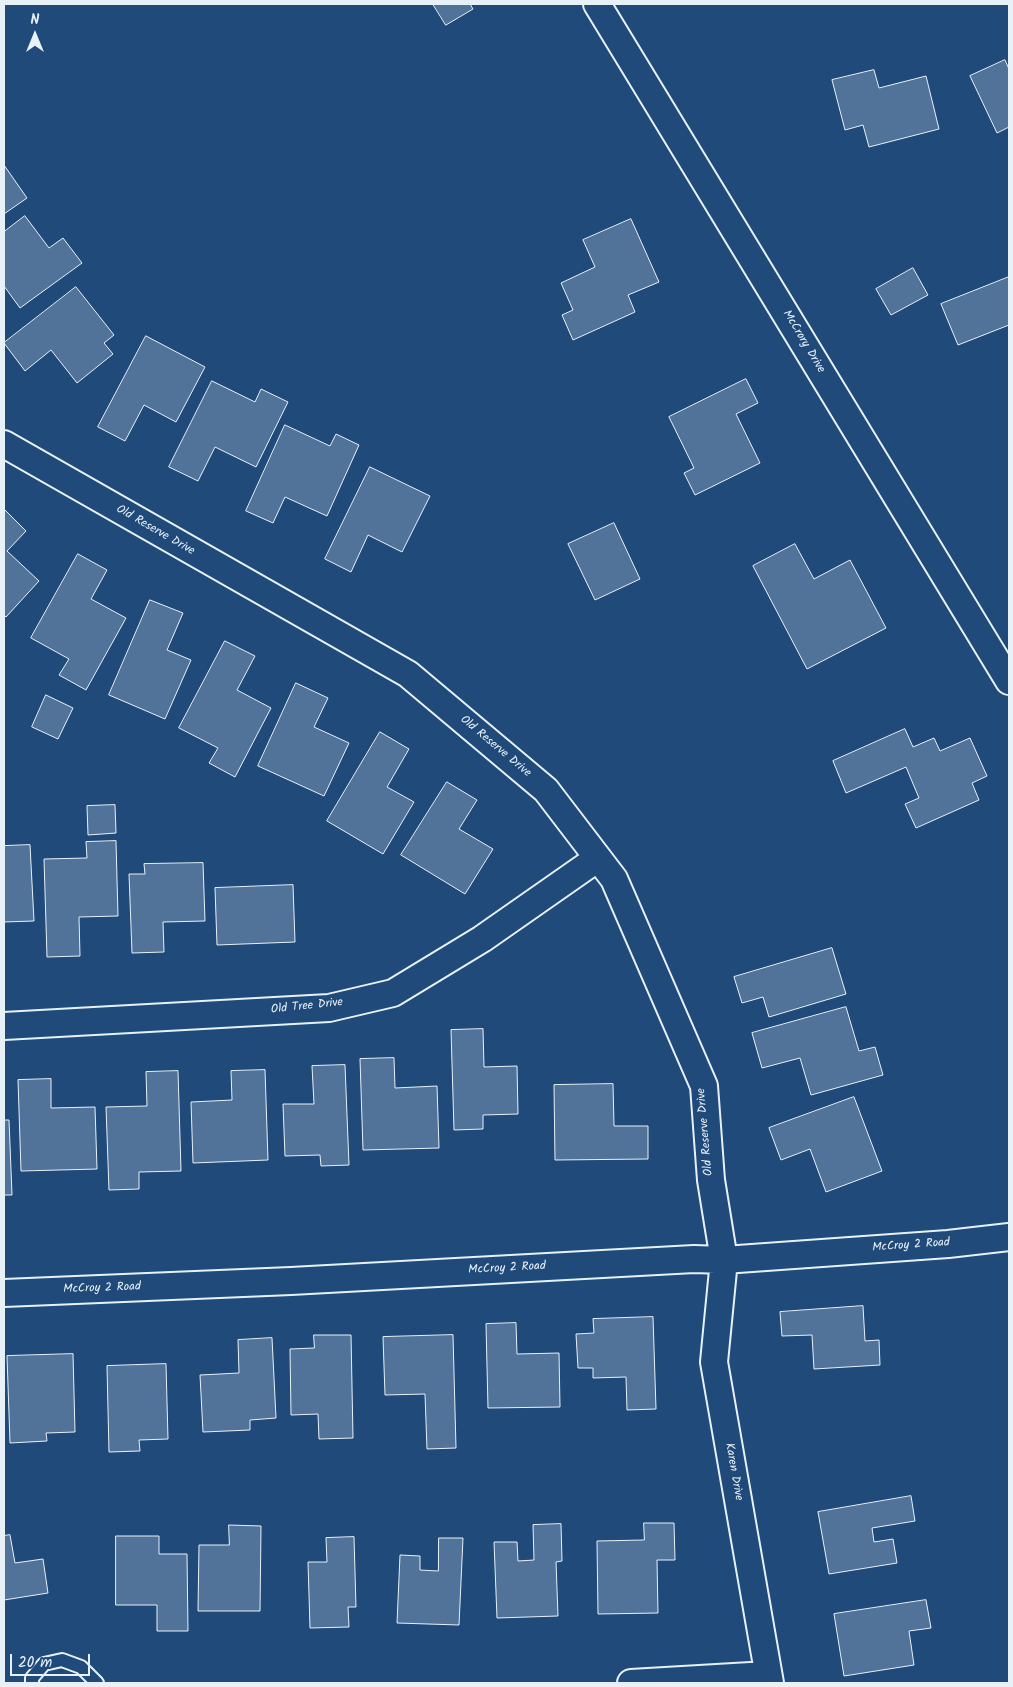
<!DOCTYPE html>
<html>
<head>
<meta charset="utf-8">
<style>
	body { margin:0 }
	#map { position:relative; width:1013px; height:1687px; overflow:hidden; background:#1f4a7a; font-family:Kalam,sans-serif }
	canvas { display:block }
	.frame { position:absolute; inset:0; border:5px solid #e8f1f8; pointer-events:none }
	.north { position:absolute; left:10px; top:10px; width:50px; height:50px; -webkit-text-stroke:4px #1f4a7a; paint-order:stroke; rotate:0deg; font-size:14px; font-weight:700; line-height:20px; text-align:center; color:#e8f1f8 }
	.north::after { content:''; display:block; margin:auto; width:18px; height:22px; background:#e8f1f8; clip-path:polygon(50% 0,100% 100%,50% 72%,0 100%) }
	.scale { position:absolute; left:10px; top:1654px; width:80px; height:22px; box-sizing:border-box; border:2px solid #e8f1f8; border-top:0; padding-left:6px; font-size:15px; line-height:18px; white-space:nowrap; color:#e8f1f8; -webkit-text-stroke:4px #1f4a7a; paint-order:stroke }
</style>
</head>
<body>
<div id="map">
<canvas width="1013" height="1687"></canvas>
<div class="frame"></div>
<div class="north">N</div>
<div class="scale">20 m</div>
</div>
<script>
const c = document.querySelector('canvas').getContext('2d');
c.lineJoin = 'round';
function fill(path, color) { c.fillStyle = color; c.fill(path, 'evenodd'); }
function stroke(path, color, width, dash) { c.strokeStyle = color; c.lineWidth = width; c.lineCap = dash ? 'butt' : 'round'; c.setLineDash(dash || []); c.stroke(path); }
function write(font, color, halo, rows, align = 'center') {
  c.font = font + ' Kalam,sans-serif'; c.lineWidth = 4; c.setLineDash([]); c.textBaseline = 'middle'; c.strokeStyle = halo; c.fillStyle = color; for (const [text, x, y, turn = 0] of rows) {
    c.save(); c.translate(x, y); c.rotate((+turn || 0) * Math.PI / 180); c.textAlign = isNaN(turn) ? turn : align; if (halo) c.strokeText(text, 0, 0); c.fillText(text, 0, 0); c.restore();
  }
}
const building = new Path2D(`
	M 433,4 L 470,4 L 473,9 L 446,25 Z
	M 1005,60 L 1009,69 L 1009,127 L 997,133 L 970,76 Z
	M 874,70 L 879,88 L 926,76 L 939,129 L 869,147 L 863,125 L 845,130 L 832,80 Z
	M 4,165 L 27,198 L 4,214 Z
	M 25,216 L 49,248 L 63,238 L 82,263 L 20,308 L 4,286 L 4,232 Z
	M 631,219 L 659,282 L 628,295 L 635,312 L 573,340 L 562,315 L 573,310 L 561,283 L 595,267 L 583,240 Z
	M 913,268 L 928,295 L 891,315 L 876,289 Z
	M 1009,277 L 1009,325 L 958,345 L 941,304 Z
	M 76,287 L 114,335 L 104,343 L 113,354 L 77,383 L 51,350 L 25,371 L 4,343 Z
	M 146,336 L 205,367 L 176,422 L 144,405 L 125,441 L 98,427 Z
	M 746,379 L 758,403 L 736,414 L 760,463 L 695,495 L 684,473 L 694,468 L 669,417 Z
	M 212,381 L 255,402 L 261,389 L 288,402 L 256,467 L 215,447 L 198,481 L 169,467 Z
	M 285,425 L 330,446 L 336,434 L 359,445 L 327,516 L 285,497 L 273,523 L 246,511 Z
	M 370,467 L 430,496 L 402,552 L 368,535 L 351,572 L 325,559 Z
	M 4,509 L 26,531 L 7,551 L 39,581 L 6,617 L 4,615 Z
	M 614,523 L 640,579 L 595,600 L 568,544 Z
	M 795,544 L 814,579 L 850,560 L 886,628 L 807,669 L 753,566 Z
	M 78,554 L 107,570 L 91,599 L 126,618 L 86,690 L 59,675 L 69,659 L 31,638 Z
	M 150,600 L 183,613 L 167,650 L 191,660 L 165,719 L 109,695 Z
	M 225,641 L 255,656 L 237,690 L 271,708 L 235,777 L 209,763 L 218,748 L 179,728 Z
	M 296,683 L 328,698 L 314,727 L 349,743 L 324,796 L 258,766 Z
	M 46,695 L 73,708 L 58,739 L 32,727 Z
	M 905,729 L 913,747 L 934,738 L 940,751 L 970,738 L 987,776 L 972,783 L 979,800 L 916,828 L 905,804 L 919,798 L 906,767 L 846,793 L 833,761 Z
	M 380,732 L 409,749 L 387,787 L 414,802 L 383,854 L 327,821 Z
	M 447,782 L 477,800 L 459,829 L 493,849 L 465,894 L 401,855 Z
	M 115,805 L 116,833 L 88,835 L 87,806 Z
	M 116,841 L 118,916 L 79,917 L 80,956 L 47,957 L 44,859 L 87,858 L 86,842 Z
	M 30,845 L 34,921 L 4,922 L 4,846 Z
	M 203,863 L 205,921 L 163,922 L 164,952 L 132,953 L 129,874 L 145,874 L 144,864 Z
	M 293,885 L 295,942 L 217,945 L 215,888 Z
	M 832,948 L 846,994 L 769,1017 L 763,997 L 742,1003 L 734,977 Z
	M 846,1007 L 859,1051 L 875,1047 L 883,1075 L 811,1095 L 800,1058 L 762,1068 L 752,1033 Z
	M 483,1029 L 484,1067 L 517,1066 L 518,1114 L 483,1115 L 483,1129 L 454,1130 L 451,1030 Z
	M 394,1058 L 395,1088 L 437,1086 L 439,1148 L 363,1150 L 360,1059 Z
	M 345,1065 L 349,1165 L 321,1166 L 320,1155 L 285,1156 L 283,1104 L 314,1104 L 312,1066 Z
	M 265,1070 L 268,1160 L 193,1163 L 191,1102 L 232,1100 L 231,1071 Z
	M 178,1071 L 181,1171 L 139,1172 L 139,1189 L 109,1190 L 106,1107 L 147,1106 L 146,1072 Z
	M 51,1079 L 51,1108 L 95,1107 L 97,1169 L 21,1171 L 18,1080 Z
	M 613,1084 L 614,1126 L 648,1126 L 648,1159 L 555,1160 L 554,1085 Z
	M 854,1097 L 882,1171 L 826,1192 L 810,1149 L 781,1160 L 769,1128 Z
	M 4,1120 L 9,1120 L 12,1195 L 4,1195 Z
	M 863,1306 L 865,1341 L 879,1340 L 880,1365 L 814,1369 L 812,1335 L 782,1336 L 780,1312 Z
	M 653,1317 L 656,1409 L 627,1410 L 626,1377 L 593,1378 L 593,1368 L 578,1368 L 576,1334 L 594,1333 L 593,1319 Z
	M 516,1323 L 517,1354 L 559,1353 L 560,1407 L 488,1408 L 486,1324 Z
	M 314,1335 L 351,1335 L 353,1438 L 319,1439 L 318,1414 L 291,1415 L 290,1349 L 314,1348 Z
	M 453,1335 L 456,1448 L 427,1449 L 425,1394 L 385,1395 L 383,1337 Z
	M 272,1338 L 276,1418 L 250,1420 L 250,1430 L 203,1432 L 200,1375 L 239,1373 L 238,1340 Z
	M 73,1354 L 75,1432 L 46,1433 L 47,1441 L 10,1443 L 7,1356 Z
	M 166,1364 L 168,1439 L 139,1440 L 140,1451 L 109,1452 L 107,1366 Z
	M 911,1496 L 915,1521 L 872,1528 L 874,1542 L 893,1539 L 897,1563 L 829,1574 L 818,1512 Z
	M 644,1523 L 674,1523 L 675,1560 L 657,1560 L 658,1613 L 598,1614 L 597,1541 L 644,1540 Z
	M 561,1524 L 562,1561 L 556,1562 L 558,1616 L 497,1618 L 494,1542 L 517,1542 L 518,1561 L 534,1560 L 533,1525 Z
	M 229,1525 L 261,1526 L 260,1611 L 198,1611 L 199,1545 L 229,1545 Z
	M 10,1535 L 15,1563 L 43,1559 L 48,1593 L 4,1600 L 4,1536 Z
	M 116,1536 L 159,1536 L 159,1554 L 187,1554 L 188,1631 L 157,1631 L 157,1605 L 116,1605 Z
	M 354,1537 L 356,1607 L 348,1607 L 349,1627 L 310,1628 L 308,1562 L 327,1562 L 326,1538 Z
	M 439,1538 L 463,1538 L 459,1625 L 397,1623 L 400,1555 L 420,1556 L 420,1570 L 438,1571 Z
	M 926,1600 L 931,1628 L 909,1631 L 914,1665 L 844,1676 L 834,1614 Z`);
const lane = new Path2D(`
	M 32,1683 L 32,1678 L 44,1664 L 62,1660 L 81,1667 L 97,1683`);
const street = new Path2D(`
	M 597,4 L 1009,681
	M 4,444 L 408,674 L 546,790 L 614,879 L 704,1086 L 711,1180 L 724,1260 L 714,1362 L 770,1683
	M 4,1026 L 329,1008 L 393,993 L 482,939 L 598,858
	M 4,1293 L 291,1281 L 694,1259 L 724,1260 L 948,1244 L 1009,1237
	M 631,1683 L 768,1675`);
const streetNames = [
	["McCrory Drive",803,342,59],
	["Old Reserve Drive",155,531,30],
	["Old Reserve Drive",495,747,40],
	["Old Tree Drive",307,1007,-6],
	["Old Reserve Drive",706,1132,-95],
	["McCroy 2 Road",911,1246,-4],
	["McCroy 2 Road",507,1269,-3],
	["McCroy 2 Road",102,1289,-2],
	["Karen Drive",733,1472,80]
];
fill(building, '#517399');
stroke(building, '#e8f1f8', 1);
stroke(lane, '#e8f1f8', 16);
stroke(street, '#e8f1f8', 30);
stroke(lane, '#1f4a7a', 12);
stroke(street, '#1f4a7a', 26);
write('12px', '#e8f1f8', '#1f4a7a', streetNames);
</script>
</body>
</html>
